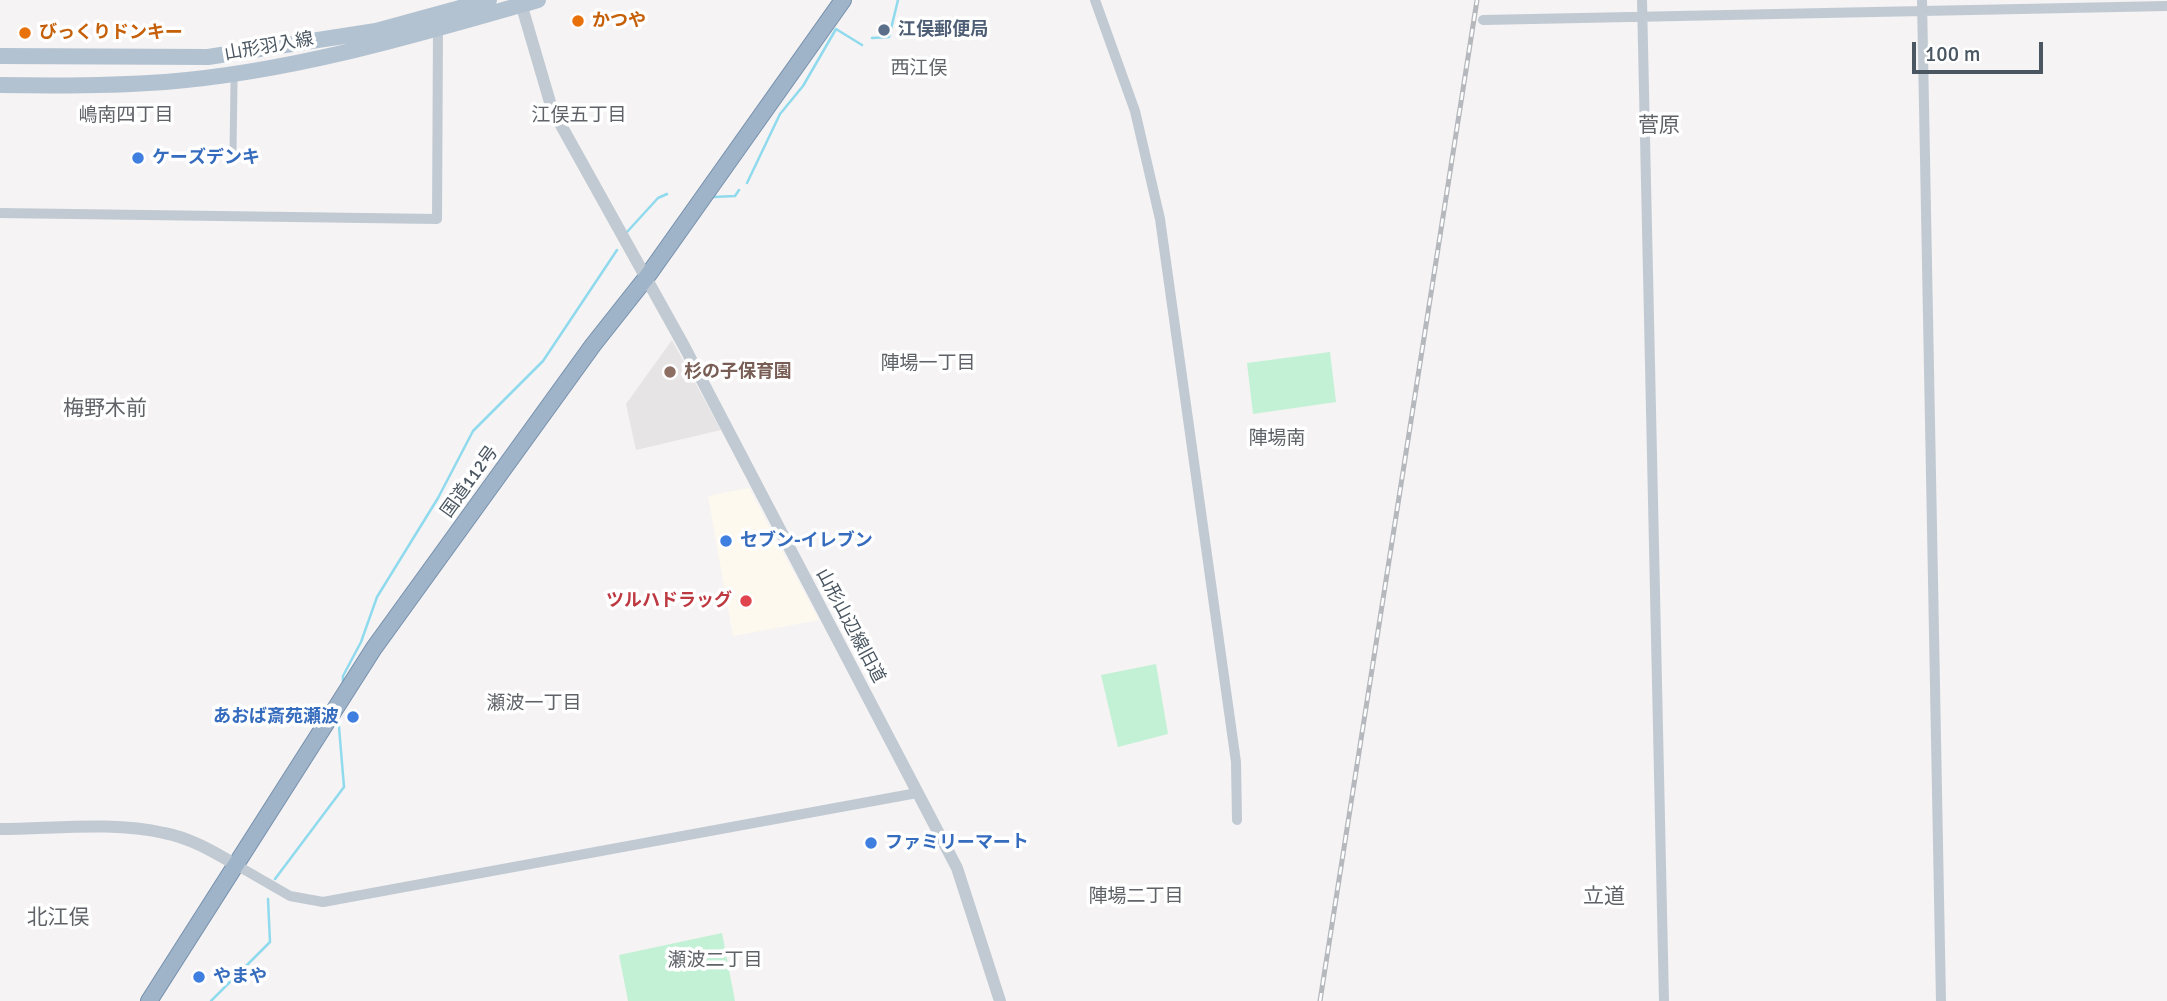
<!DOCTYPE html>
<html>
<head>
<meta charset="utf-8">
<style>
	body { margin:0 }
	#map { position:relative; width:2167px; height:1001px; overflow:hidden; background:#f5f3f3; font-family:Signika,sans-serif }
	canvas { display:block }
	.scale { position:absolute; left:1912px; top:42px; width:131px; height:32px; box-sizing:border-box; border:4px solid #4a5661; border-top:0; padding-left:9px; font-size:21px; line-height:24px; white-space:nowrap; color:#4a5661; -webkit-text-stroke:5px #fff; paint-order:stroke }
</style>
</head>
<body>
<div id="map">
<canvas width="2167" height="1001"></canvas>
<div class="scale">100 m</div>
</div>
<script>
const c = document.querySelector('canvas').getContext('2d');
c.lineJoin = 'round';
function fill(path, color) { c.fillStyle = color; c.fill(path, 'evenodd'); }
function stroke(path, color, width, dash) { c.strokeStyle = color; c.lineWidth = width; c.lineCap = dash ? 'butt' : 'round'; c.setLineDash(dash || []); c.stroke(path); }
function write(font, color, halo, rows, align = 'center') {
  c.font = font + ' Signika,"Noto Sans JP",sans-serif'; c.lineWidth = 7; c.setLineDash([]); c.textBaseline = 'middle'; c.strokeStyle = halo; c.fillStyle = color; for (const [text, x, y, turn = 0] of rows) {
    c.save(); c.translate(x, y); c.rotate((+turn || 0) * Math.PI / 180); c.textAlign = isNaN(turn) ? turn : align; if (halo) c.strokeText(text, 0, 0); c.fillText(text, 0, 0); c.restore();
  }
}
const commercial = new Path2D(`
	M 749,488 L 780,547 L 819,620 L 733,636 L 708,496 Z`);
const education = new Path2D(`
	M 672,340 L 721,430 L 636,450 L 626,404 Z`);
const green = new Path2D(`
	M 1330,352 L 1336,402 L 1253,414 L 1247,363 Z
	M 1156,664 L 1168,734 L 1118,747 L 1101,675 Z
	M 722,933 L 735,1001 L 628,1001 L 619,955 Z`);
const stream = new Path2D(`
	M 872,38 L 889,37 L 898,0
	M 747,183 L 780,114 L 803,86 L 836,29 L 862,45
	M 713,197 L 735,196 L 739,190
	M 627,232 L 658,198 L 667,194
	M 343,684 L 343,676 L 361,642 L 377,597 L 438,498 L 473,431 L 543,361 L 617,250
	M 275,879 L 344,787 L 338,715
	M 211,1001 L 270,942 L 268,899`);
const pedestrian = new Path2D(`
	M 233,153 L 234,82`);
const minor = new Path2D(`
	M 1095,0 L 1135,111 L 1160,219 L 1236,762 L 1237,820
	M 1642,0 L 1664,1001
	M 1922,0 L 1941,1001
	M 1483,20 L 2167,6
	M 0,213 L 437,219 L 438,29
	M 238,866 L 290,896 L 323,902 L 917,793`);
const tertiary = new Path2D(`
	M 520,0 L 552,109 L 684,346 L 957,868 L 1000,1001
	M 0,829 C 53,829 112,821 164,833 C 191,838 214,852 238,866`);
const primary = new Path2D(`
	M 0,56 L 208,57 L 376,31 L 489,0
	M 0,85 C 55,86 110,86 165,82 C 292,72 416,35 538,0`);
const trunk = new Path2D(`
	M 149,1001 L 374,648 L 593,345 L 646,278 L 843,0`);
const rail = new Path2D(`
	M 1320,1001 L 1477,0`);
const markers = [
	[578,21,7,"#e8710a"],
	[884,30,7,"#5c6f8a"],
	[25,33,7,"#e8710a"],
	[138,158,7,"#3f7fe0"],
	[670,372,7,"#8d6e63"],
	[726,541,7,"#3f7fe0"],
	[746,601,7,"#e0444e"],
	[353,717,7,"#3f7fe0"],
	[871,843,7,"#3f7fe0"],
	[199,977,7,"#3f7fe0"]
];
const foodNames = [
	["かつや",592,21],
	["びっくりドンキー",39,33]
];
const serviceNames = [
	["江俣郵便局",898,30]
];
const streetNames = [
	["山形羽入線",269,47,-10],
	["国道112号",470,482,-54],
	["山形山辺線旧道",850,626,62]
];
const shopNames = [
	["ケーズデンキ",152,158],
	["セブン-イレブン",740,541],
	["あおば斎苑瀬波",339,717,"right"],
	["ファミリーマート",885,843],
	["やまや",213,977]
];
const educationNames = [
	["杉の子保育園",684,372]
];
const healthNames = [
	["ツルハドラッグ",732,601]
];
const neighbourhoodNames = [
	["西江俣",919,69],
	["嶋南四丁目",126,116],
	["江俣五丁目",579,116],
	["陣場一丁目",928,364],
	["陣場南",1277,439],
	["瀬波一丁目",534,704],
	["陣場二丁目",1136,897],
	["瀬波二丁目",715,961]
];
const quarterNames = [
	["菅原",1659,126],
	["梅野木前",105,409],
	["立道",1604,897],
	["北江俣",58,918]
];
fill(commercial, '#fdf9ef');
fill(education, '#e6e4e5');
fill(green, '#c3f1d5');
stroke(stream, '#90daee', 2.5);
stroke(trunk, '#7690ad', 18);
stroke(pedestrian, '#c1cad2', 7);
stroke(minor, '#c1cad2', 10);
stroke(tertiary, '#c1cad2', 12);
stroke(primary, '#b3c2d1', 16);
stroke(trunk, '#9fb4c9', 16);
stroke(rail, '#b5b8bd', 5);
stroke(rail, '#fff', 2.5, [8]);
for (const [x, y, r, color] of markers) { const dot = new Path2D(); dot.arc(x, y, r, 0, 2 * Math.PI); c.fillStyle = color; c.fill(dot); stroke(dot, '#fff', 2.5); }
write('bold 18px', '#c56008', '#fff', foodNames, 'left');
write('bold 18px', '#4e5e75', '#fff', serviceNames, 'left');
write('18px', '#4a5661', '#fff', streetNames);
write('bold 18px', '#366cbe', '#fff', shopNames, 'left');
write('bold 18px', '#785e54', '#fff', educationNames, 'left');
write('bold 18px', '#be3a42', '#fff', healthNames, 'right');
write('19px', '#5f6368', '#fff', neighbourhoodNames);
write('21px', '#5f6368', '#fff', quarterNames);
</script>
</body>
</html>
